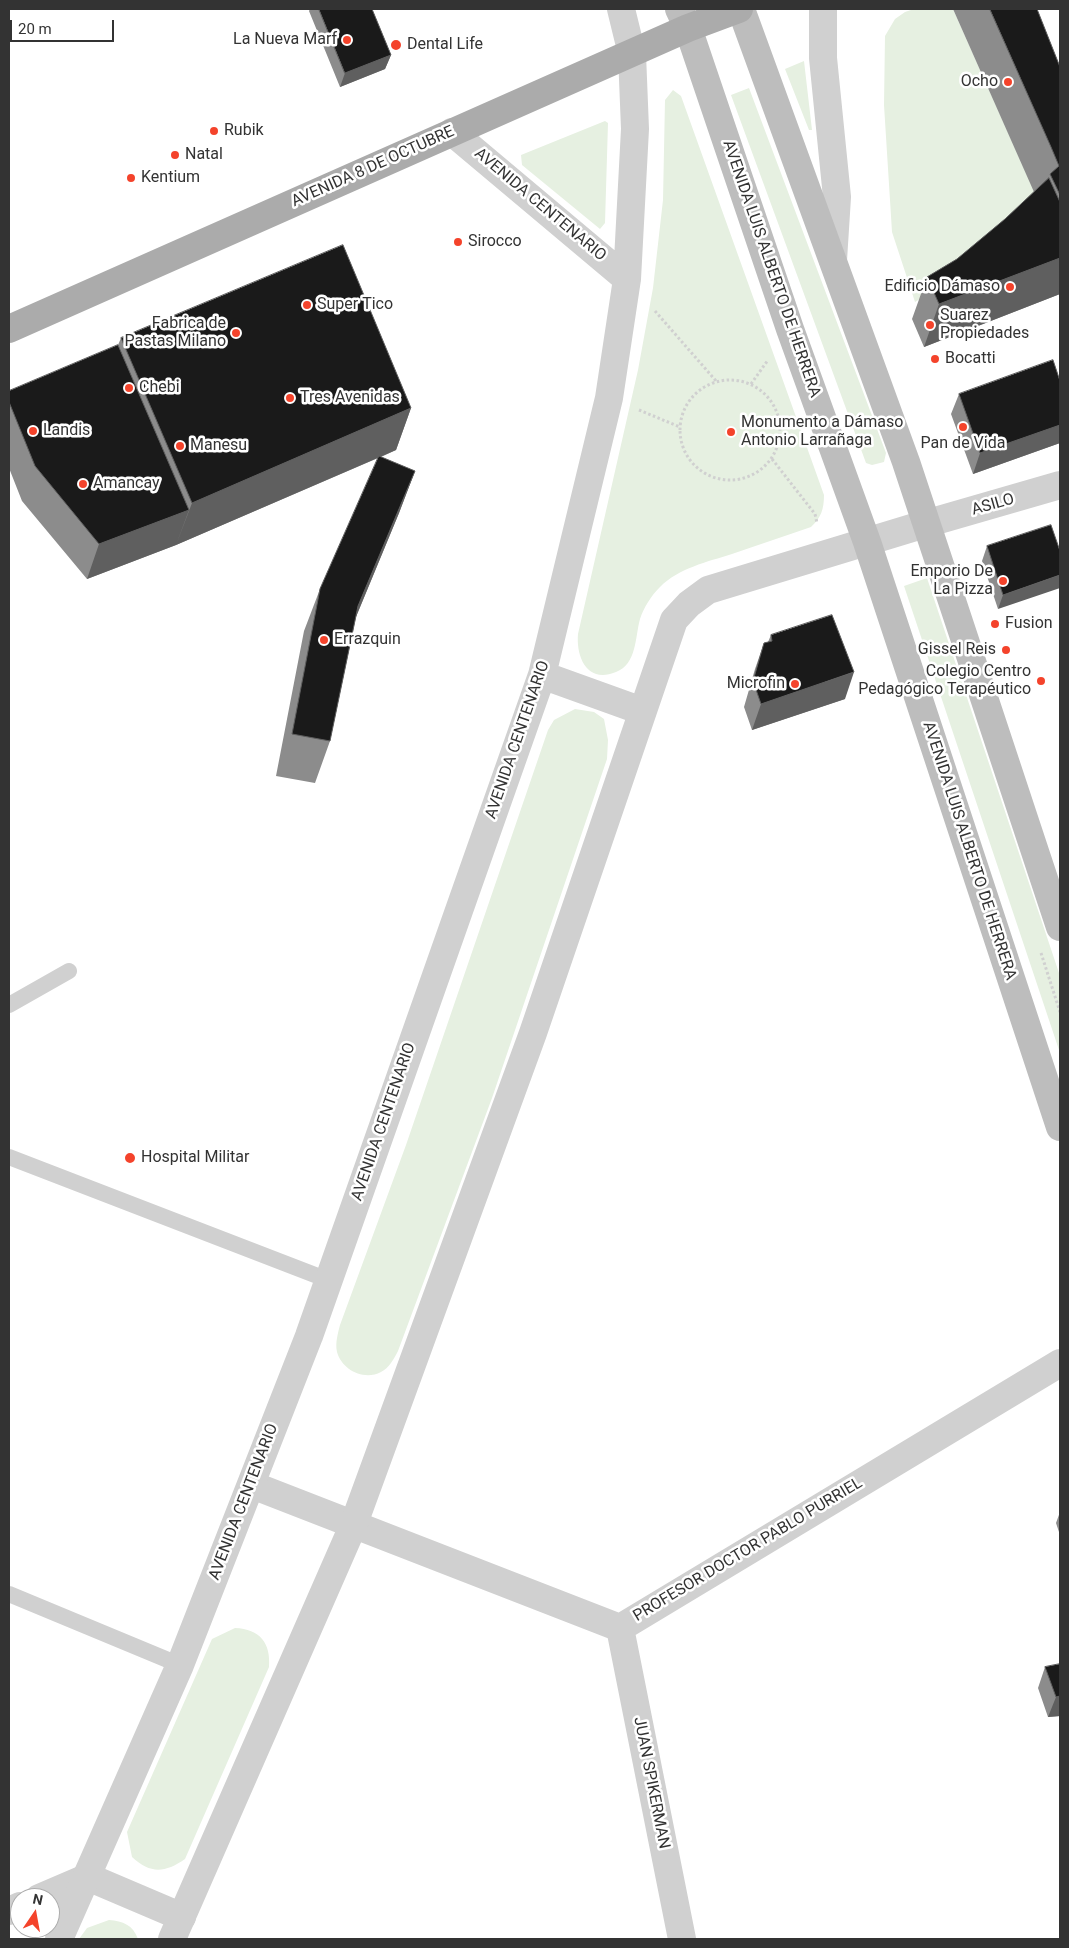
<!DOCTYPE html>
<html>
<head>
<meta charset="utf-8">
<style>
	body { margin:0 }
	#map { position:relative; width:1069px; height:1948px; overflow:hidden; background:#fff; font-family:Roboto,sans-serif }
	canvas { display:block }
	.frame { position:absolute; inset:0; border:10px solid #333; pointer-events:none }
	.north { position:absolute; left:10px; top:1888px; width:50px; height:50px; box-sizing:border-box; background:#fff; border:1px solid #adadad; border-radius:50%; rotate:12deg; font-size:14px; font-weight:700; line-height:20px; text-align:center; color:#333 }
	.north::after { content:''; display:block; margin:auto; width:18px; height:22px; background:#f4432b; clip-path:polygon(50% 0,100% 100%,50% 72%,0 100%) }
	.scale { position:absolute; left:10px; top:20px; width:104px; height:22px; box-sizing:border-box; border:2px solid #333; border-top:0; padding-left:6px; font-size:15px; line-height:18px; white-space:nowrap; color:#333; -webkit-text-stroke:4px #fff; paint-order:stroke }
</style>
</head>
<body>
<div id="map">
<canvas width="1069" height="1948"></canvas>
<div class="frame"></div>
<div class="north">N</div>
<div class="scale">20 m</div>
</div>
<script>
const c = document.querySelector('canvas').getContext('2d');
c.lineJoin = 'round';
function fill(path, color) { c.fillStyle = color; c.fill(path, 'evenodd'); }
function stroke(path, color, width, dash) { c.strokeStyle = color; c.lineWidth = width; c.lineCap = dash ? 'butt' : 'round'; c.setLineDash(dash || []); c.stroke(path); }
function write(font, color, halo, rows, align = 'center') {
  c.font = font + ' Roboto,sans-serif'; c.lineWidth = 5; c.setLineDash([]); c.textBaseline = 'middle'; c.strokeStyle = halo; c.fillStyle = color; for (const [text, x, y, turn = 0] of rows) {
    c.save(); c.translate(x, y); c.rotate((+turn || 0) * Math.PI / 180); c.textAlign = isNaN(turn) ? turn : align; if (halo) c.strokeText(text, 0, 0); c.fillText(text, 0, 0); c.restore();
  }
}
const green = new Path2D(`
	M 914,9 L 953,9 L 1035,193 L 945,284 L 915,302 L 892,232 L 884,105 L 885,36 L 895,19 L 905,12 Z
	M 804,61 L 812,130 L 809,130 L 785,69 Z
	M 749,88 L 886,453 L 884,462 L 872,465 L 866,463 L 731,95 Z
	M 673,90 L 681,96 L 824,495 C 824,509 821,518 811,527 C 785,536 758,545 732,554 C 707,562 679,568 660,587 C 651,596 644,607 640,619 C 635,637 637,664 616,672 C 587,684 576,657 578,634 L 638,370 L 653,288 L 663,200 L 665,100 Z
	M 605,121 L 608,123 L 605,223 L 600,229 L 522,165 L 521,155 Z
	M 927,578 L 1060,976 L 1060,1053 L 904,586 Z
	M 575,709 L 594,712 L 604,719 L 608,740 L 607,759 L 492,1098 L 398,1351 C 394,1359 389,1368 381,1372 C 364,1381 342,1370 337,1352 C 335,1343 338,1333 340,1325 L 406,1145 L 548,730 L 554,720 Z
	M 235,1628 C 260,1629 271,1643 269,1667 L 185,1859 C 165,1873 150,1874 132,1857 L 127,1832 L 212,1639 Z
	M 109,1920 C 123,1921 133,1925 138,1939 L 79,1939 L 87,1928 Z`);
const path = new Path2D(`
	M 655,311 L 717,382
	M680 430a50 50 0 1 1 100 0a50 50 0 1 1-100 0Z
	M 751,384 L 768,360
	M 639,410 L 680,427
	M 772,459 L 815,514 L 817,523
	M 1041,953 L 1060,1012`);
const service = new Path2D(`
	M 9,1005 L 69,971
	M 9,1157 L 328,1280
	M 9,1594 L 180,1665`);
const minor = new Path2D(`
	M 925,524 L 1060,485
	M 252,1485 L 620,1628
	M 620,1628 L 1060,1363
	M 620,1628 L 682,1939
	M 39,1898 L 88,1877 L 182,1917
	M 9,1911 L 20,1906`);
const tertiary = new Path2D(`
	M 823,9 L 823,58 L 837,197 L 833,260
	M 452,132 L 627,279
	M 542,675 L 642,711
	M 59,1939 L 180,1665 L 309,1336 L 542,675 L 609,398 L 627,279 L 635,129 L 632,54 L 621,9
	M 172,1939 L 353,1526 L 533,1033 L 674,620 L 689,604 L 708,590 L 925,524`);
const secondary = new Path2D(`
	M 679,9 L 688,28 L 790,329 L 867,542 L 1060,1127
	M 741,9 L 906,462 L 1060,927`);
const primary = new Path2D(`
	M 9,329 L 688,28 L 739,9`);
const wall = new Path2D(`
	M 310,9 L 372,9 L 391,55 L 385,69 L 340,87 L 309,11 Z
	M 953,9 L 1037,9 L 1060,67 L 1060,294 L 924,347 L 912,319 L 927,277 L 957,259 L 1005,219 L 1034,192 Z
	M 121,338 L 411,408 L 396,450 L 381,457 L 415,471 L 399,513 L 356,617 L 330,741 L 315,783 L 276,776 L 304,631 L 320,589 L 378,458 L 176,545 L 87,579 L 22,501 L 9,468 L 9,391 L 118,345 Z
	M 1060,381 L 1060,443 L 973,474 L 951,414 L 959,394 Z
	M 1051,525 L 998,609 L 982,561 L 987,546 Z
	M 771,635 L 845,699 L 752,730 L 744,707 L 755,669 L 764,643 L 768,642 Z
	M 1060,1512 L 1060,1535 L 1056,1523 Z
	M 1060,1664 L 1060,1716 L 1048,1717 L 1038,1688 L 1045,1667 Z`);
const shadedWall = new Path2D(`
	M 391,55 L 385,69 L 340,87 L 345,73 Z
	M 1060,258 L 1060,294 L 924,347 L 939,304 Z
	M 411,408 L 396,450 L 176,545 L 192,503 Z
	M 1060,425 L 1060,443 L 973,474 L 980,453 Z
	M 415,471 L 399,513 L 343,648 L 358,606 Z
	M 189,510 L 176,545 L 87,579 L 99,544 Z
	M 1060,575 L 1060,588 L 998,609 L 1003,595 Z
	M 854,672 L 845,699 L 752,730 L 761,704 Z
	M 1060,1696 L 1060,1716 L 1048,1717 L 1056,1697 Z`);
const building = new Path2D(`
	M 319,9 L 372,9 L 391,55 L 345,73 Z
	M 990,9 L 1037,9 L 1060,67 L 1060,195 L 1050,174 L 1059,166 L 1051,147 Z
	M 1049,178 L 1060,202 L 1060,258 L 939,304 L 927,277 L 957,259 L 1005,219 Z
	M 343,245 L 411,408 L 192,503 L 121,338 Z
	M 118,345 L 189,510 L 99,544 L 35,466 L 9,402 L 9,391 Z
	M 1053,360 L 1060,381 L 1060,425 L 980,453 L 959,394 Z
	M 379,456 L 415,471 L 358,606 L 330,741 L 292,734 L 320,589 Z
	M 1051,525 L 1060,551 L 1060,575 L 1003,595 L 987,546 Z
	M 832,615 L 854,672 L 761,704 L 753,681 L 764,643 L 772,641 L 771,635 Z
	M 1060,1664 L 1060,1696 L 1056,1697 L 1045,1667 Z`);
const markers = [
	[347,40,5,"#f4432b"],
	[396,45,6,"#f4432b"],
	[1008,82,5,"#f4432b"],
	[214,131,5,"#f4432b"],
	[175,155,5,"#f4432b"],
	[131,178,5,"#f4432b"],
	[458,242,5,"#f4432b"],
	[1010,287,5,"#f4432b"],
	[307,305,5,"#f4432b"],
	[930,325,5,"#f4432b"],
	[236,333,5,"#f4432b"],
	[935,359,5,"#f4432b"],
	[129,388,5,"#f4432b"],
	[290,398,5,"#f4432b"],
	[963,427,5,"#f4432b"],
	[33,431,5,"#f4432b"],
	[731,432,5,"#f4432b"],
	[180,446,5,"#f4432b"],
	[83,484,5,"#f4432b"],
	[1003,581,5,"#f4432b"],
	[995,624,5,"#f4432b"],
	[324,640,5,"#f4432b"],
	[1006,650,5,"#f4432b"],
	[1041,681,5,"#f4432b"],
	[795,684,5,"#f4432b"],
	[130,1158,6,"#f4432b"]
];
const poiNames = [
	["La Nueva Marf",337,40,"right"],
	["Dental Life",407,45],
	["Ocho",998,82,"right"],
	["Rubik",224,131],
	["Natal",185,155],
	["Kentium",141,178],
	["Sirocco",468,242],
	["Edificio Dámaso",1000,287,"right"],
	["Super Tico",317,305],
	["Suarez",940,316],
	["Propiedades",940,334],
	["Fabrica de",226,324,"right"],
	["Pastas Milano",226,342,"right"],
	["Bocatti",945,359],
	["Chebi",139,388],
	["Tres Avenidas",300,398],
	["Monumento a Dámaso",741,423],
	["Antonio Larrañaga",741,441],
	["Landis",43,431],
	["Pan de Vida",963,444,"center"],
	["Manesu",190,446],
	["Amancay",93,484],
	["Emporio De",993,572,"right"],
	["La Pizza",993,590,"right"],
	["Fusion",1005,624],
	["Errazquin",334,640],
	["Gissel Reis",996,650,"right"],
	["Colegio Centro",1031,672,"right"],
	["Pedagógico Terapéutico",1031,690,"right"],
	["Microfin",785,684,"right"],
	["Hospital Militar",141,1158]
];
const streetNames = [
	["AVENIDA 8 DE OCTUBRE",373,167,-24],
	["AVENIDA CENTENARIO",540,205,40],
	["AVENIDA LUIS ALBERTO DE HERRERA",771,269,71],
	["ASILO",993,505,-16],
	["AVENIDA CENTENARIO",518,740,-71],
	["AVENIDA LUIS ALBERTO DE HERRERA",969,851,72],
	["AVENIDA CENTENARIO",384,1122,-71],
	["AVENIDA CENTENARIO",244,1502,-69],
	["PROFESOR DOCTOR PABLO PURRIEL",748,1550,-31],
	["JUAN SPIKERMAN",651,1783,79]
];
fill(green, '#e6f0e1');
stroke(path, '#d0d0d0', 3, [2.5, 2.5]);
stroke(service, '#d0d0d0', 16);
stroke(minor, '#d0d0d0', 28);
stroke(tertiary, '#d0d0d0', 28);
stroke(secondary, '#bdbdbd', 28);
stroke(primary, '#ababab', 28);
fill(wall, '#8c8c8c');
fill(shadedWall, '#5f5f5f');
fill(building, '#1a1a1a');
stroke(building, '#5f5f5f', 1);
for (const [x, y, r, color] of markers) { const dot = new Path2D(); dot.arc(x, y, r, 0, 2 * Math.PI); c.fillStyle = color; c.fill(dot); stroke(dot, '#fff', 2); }
write('16px', '#333', '#fff', poiNames, 'left');
write('16px', '#333', '#fff', streetNames);
</script>
</body>
</html>
